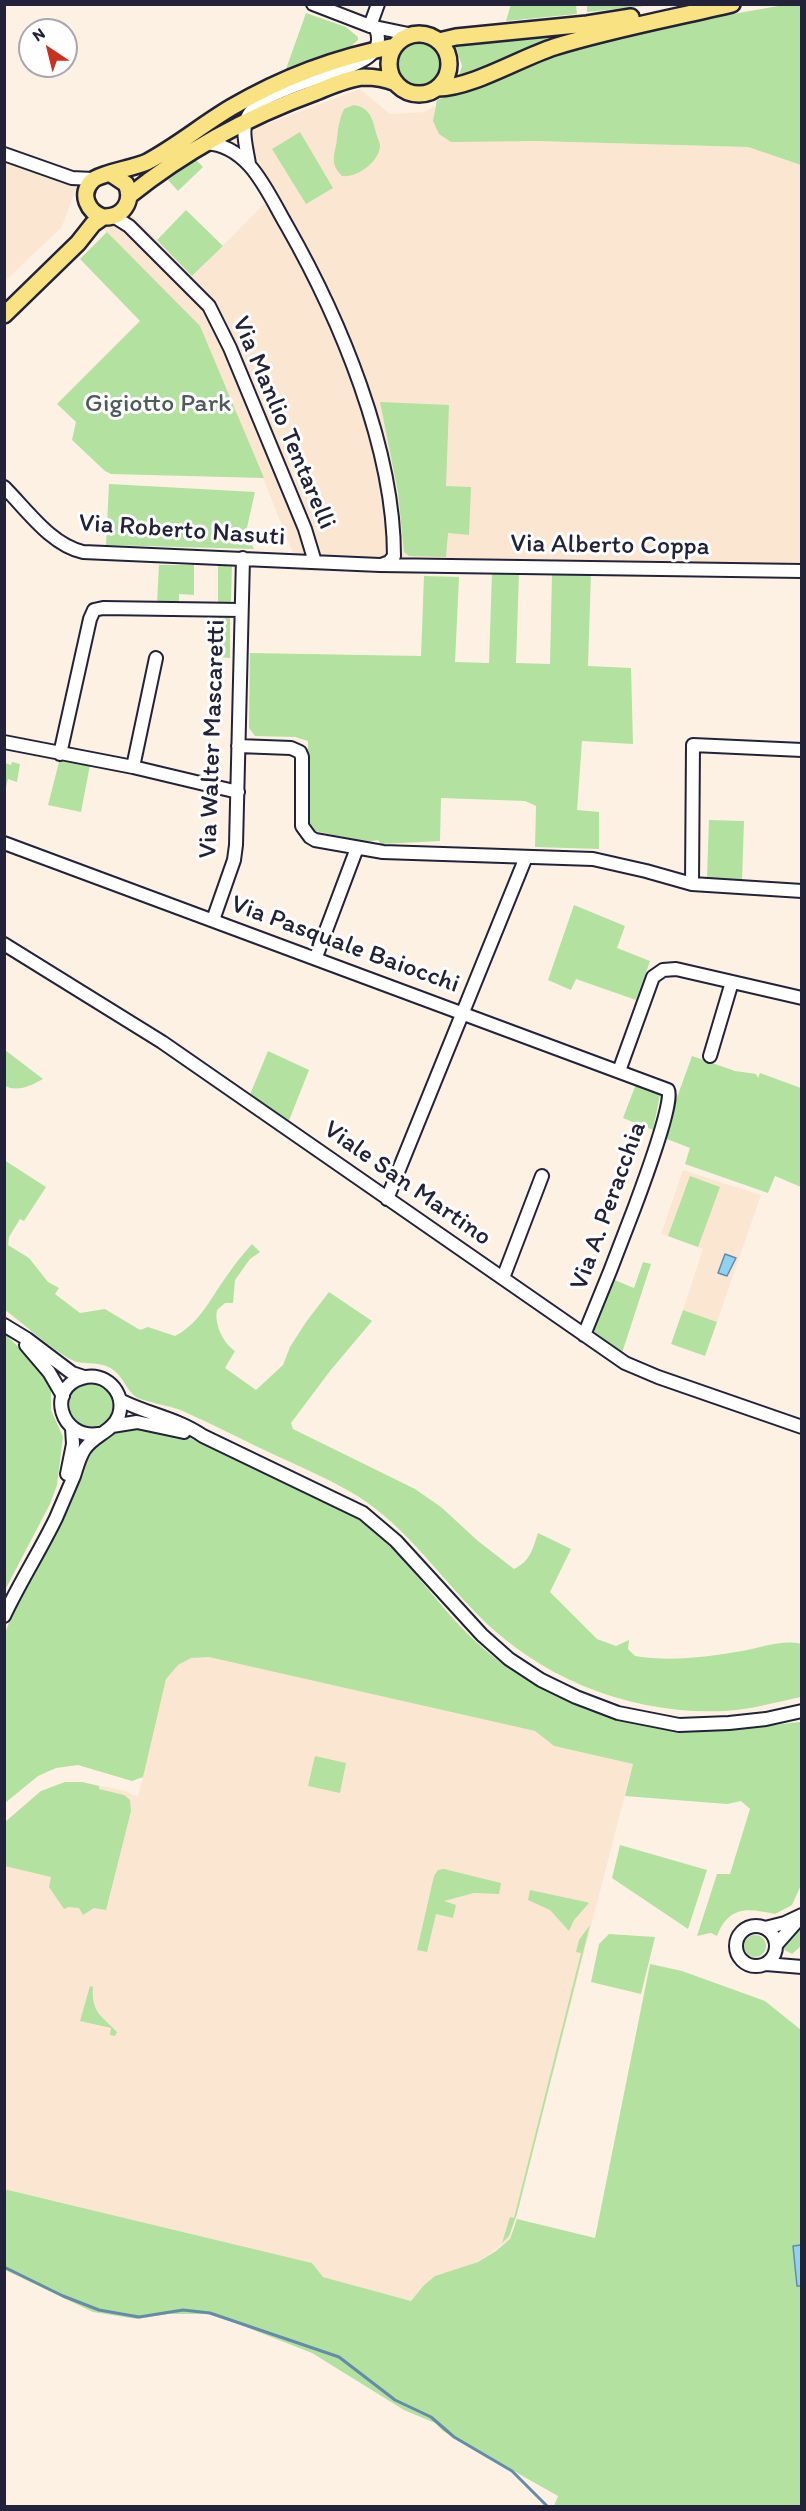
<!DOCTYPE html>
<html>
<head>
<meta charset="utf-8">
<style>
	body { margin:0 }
	#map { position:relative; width:806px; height:2511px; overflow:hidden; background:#fdf1e4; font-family:Itim,sans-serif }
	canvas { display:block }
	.frame { position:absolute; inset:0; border:6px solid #22223b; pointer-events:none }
	.north { position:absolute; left:18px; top:18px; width:60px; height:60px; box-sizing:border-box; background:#fff; border:2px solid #a7a7b1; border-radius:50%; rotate:325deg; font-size:16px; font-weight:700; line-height:24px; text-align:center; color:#22223b }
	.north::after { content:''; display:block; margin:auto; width:21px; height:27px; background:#c8321e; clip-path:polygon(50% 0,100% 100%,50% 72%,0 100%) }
</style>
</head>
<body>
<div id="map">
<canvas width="806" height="2511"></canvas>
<div class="frame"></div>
<div class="north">N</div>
</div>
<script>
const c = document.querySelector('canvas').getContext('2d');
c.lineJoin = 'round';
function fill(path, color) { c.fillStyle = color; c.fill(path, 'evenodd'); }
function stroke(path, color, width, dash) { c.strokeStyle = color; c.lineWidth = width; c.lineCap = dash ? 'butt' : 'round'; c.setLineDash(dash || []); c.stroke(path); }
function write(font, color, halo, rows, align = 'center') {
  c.font = font + ' Itim,sans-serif'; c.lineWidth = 6; c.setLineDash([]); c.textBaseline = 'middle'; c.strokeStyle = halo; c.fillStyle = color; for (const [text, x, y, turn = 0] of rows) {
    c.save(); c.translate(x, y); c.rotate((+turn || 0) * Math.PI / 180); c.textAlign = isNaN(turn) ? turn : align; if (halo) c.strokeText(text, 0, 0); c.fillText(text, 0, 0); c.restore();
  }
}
const built = new Path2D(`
	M 360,89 L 390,114 L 423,112 L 461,95 L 536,141 L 748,147 L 801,165 L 801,564 L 765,564 L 759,576 L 300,571 L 259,468 L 109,235 L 98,222 L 105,220 L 120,225 L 133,216 L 193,276 L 267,201 L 249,172 L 228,153 L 208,146 Z
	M 5,158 L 77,185 L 62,227 L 5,281 Z
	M 683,1170 L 761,1195 L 717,1322 L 683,1310 L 703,1249 L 661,1234 Z
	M 173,1648 L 535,1731 L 554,1746 L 633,1764 L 510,2239 L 478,2262 L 435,2276 L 424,2285 L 411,2301 L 323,2277 L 312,2263 L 5,2189 L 5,1822 L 41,1791 L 65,1782 L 82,1782 L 125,1791 L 138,1797 Z`);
const green = new Path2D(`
	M 511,4 L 576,5 L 577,14 L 506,21 Z
	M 587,4 L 654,4 L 654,5 L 587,12 Z
	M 784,5 L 801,5 L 801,165 L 748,147 L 535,141 L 451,142 L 439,134 L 433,121 L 437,100 L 542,56 L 642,30 Z
	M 306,13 L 346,27 L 358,37 L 358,40 L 350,47 L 286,69 Z
	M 602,29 L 457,81 L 462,66 L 456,47 Z
	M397 64a23 23 0 1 1 46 0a23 23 0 1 1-46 0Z
	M 354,105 C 372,108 373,122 377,136 C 378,140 380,142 380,146 C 379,162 357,178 342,176 C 329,163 335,155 337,139 C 338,128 339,120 344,109 Z
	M 300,132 L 333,188 L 306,204 L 272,149 Z
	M 195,159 L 203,167 L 178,191 L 168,180 Z
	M 186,210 L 223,246 L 192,276 L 157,240 Z
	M 107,232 L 200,326 L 264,478 L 111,474 L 105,471 L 72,440 L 76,422 L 57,404 L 140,321 L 80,259 Z
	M 380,402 L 449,405 L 446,486 L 471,487 L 469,535 L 448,533 L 446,557 L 409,556 L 404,552 L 398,492 Z
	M 109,484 L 255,492 L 246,532 L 254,549 L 106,545 Z
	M 218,563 L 232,564 L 231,601 L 228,604 L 218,605 Z
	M 159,565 L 194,565 L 194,595 L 179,594 L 179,602 L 157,603 Z
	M 492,572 L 519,573 L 516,663 L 550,664 L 552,573 L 591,573 L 588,666 L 631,668 L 633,744 L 582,741 L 577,810 L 599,812 L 599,849 L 535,847 L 536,806 L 525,801 L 441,798 L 440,841 L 381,844 L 378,840 L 366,842 L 315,831 L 309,822 L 308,741 L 295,737 L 255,736 L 249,728 L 250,653 L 421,656 L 424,576 L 459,577 L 455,662 L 489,663 Z
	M 218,615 L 230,615 L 230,658 L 217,657 Z
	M 60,758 L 90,765 L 81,812 L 48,805 Z
	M 12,762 L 20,764 L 17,782 L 8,779 L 5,792 L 5,763 L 11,765 Z
	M 709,820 L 744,821 L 742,880 L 707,878 Z
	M 574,905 L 625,926 L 617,948 L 650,961 L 636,1000 L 576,979 L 571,990 L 548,980 Z
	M 5,1050 L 43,1079 C 31,1086 18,1092 5,1086 Z
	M 268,1051 L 309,1070 L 288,1123 L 249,1097 Z
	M 692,1056 L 735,1071 L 756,1074 L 758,1078 L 760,1073 L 801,1088 L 801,1187 L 775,1176 L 768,1193 L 685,1164 L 690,1148 L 667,1139 L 675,1103 Z
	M 636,1084 L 660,1095 L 653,1130 L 623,1118 Z
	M 4,1160 L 46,1187 L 24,1221 L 20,1219 L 9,1237 L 8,1245 L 29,1258 L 48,1282 L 59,1288 L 55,1294 L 80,1313 L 105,1309 L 140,1330 L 148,1327 L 175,1336 C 200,1323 210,1299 226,1277 C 234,1265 243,1254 252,1244 L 260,1252 L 250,1259 L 235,1280 L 233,1303 L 225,1303 L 217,1310 C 214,1324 223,1343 235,1351 L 225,1368 L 256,1390 L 283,1365 L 290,1347 L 306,1322 L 329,1292 L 372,1321 L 330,1371 L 291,1423 L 293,1429 L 415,1489 L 441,1507 L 478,1541 L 514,1569 C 530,1562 533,1548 538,1533 L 571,1549 L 550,1592 L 597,1639 L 616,1646 L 629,1640 L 628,1649 L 635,1656 C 670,1662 706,1657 742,1651 C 760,1648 783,1639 801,1644 L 801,1697 C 776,1702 750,1710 724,1711 C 631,1715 540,1679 476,1613 C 434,1570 402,1521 349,1491 C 326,1478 301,1467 277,1456 C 247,1442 216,1426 185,1412 C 173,1406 144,1402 136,1397 C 126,1390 123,1376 112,1369 C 98,1360 84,1366 72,1360 C 52,1350 24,1324 5,1310 Z
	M 690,1176 L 720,1187 L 698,1247 L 668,1236 Z
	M 643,1262 L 651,1264 L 622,1353 L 589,1330 L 610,1278 L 634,1288 Z
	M 683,1310 L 717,1322 L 705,1356 L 671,1344 Z
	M 5,1334 L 33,1361 L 51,1387 L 51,1410 L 63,1437 L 57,1485 L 50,1504 L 5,1590 Z
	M68 1406a23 23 0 1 1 46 0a23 23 0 1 1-46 0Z
	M 129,1428 L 168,1431 L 188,1437 C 224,1453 260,1470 295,1487 C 318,1498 343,1508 363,1523 C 406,1555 435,1603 473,1639 C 537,1700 626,1731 714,1730 C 742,1730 771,1725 800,1722 L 801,1885 L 792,1905 L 775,1914 C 748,1908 729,1905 717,1936 L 711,1933 L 697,1936 L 717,1874 L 730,1874 L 750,1809 L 741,1801 L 727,1804 L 625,1796 L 633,1764 L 554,1746 L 535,1731 L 209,1657 L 191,1658 L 178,1665 L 166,1679 L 143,1777 L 132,1781 L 78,1765 L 56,1768 L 38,1776 L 5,1803 L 4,1636 L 14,1609 L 57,1529 L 87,1460 L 96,1446 L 106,1439 L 120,1429 Z
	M 315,1756 L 346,1763 L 340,1793 L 308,1786 Z
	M 65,1782 L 82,1782 L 99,1786 L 99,1789 L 124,1795 L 130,1800 L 131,1811 L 106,1910 L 94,1908 L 83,1915 L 79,1908 L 69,1907 L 64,1909 L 49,1887 L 51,1877 L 5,1866 L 5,1822 L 41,1791 Z
	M 620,1845 L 707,1870 L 688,1929 L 612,1878 Z
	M 444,1869 L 501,1883 L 499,1894 L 474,1893 L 444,1901 L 456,1905 L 453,1918 L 436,1914 L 427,1952 L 417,1950 L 434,1876 L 438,1870 Z
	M 530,1890 L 586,1902 L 589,1903 L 574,1920 L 569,1931 L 550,1910 L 528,1900 Z
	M 590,1925 L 517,2214 L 509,2236 L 502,2243 L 510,2217 L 514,2218 L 581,1953 L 576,1952 L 579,1940 Z
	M 801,1925 L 801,1946 L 792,1954 L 783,1949 L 783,1945 Z
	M 609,1934 L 655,1937 L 641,1994 L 591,1982 L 599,1944 Z
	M744 1946a11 11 0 1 1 22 0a11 11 0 1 1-22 0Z
	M 650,1964 L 682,1971 L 765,2001 L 801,2030 L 801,2506 L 554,2506 L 558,2496 L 443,2431 L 435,2423 L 404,2410 L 312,2353 L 233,2322 L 208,2314 L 168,2314 L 137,2319 L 93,2312 L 5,2270 L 4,2189 L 312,2263 L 323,2277 L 411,2301 L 424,2285 L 435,2276 L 478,2262 L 496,2251 L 510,2239 L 517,2219 L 595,2238 Z
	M 90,1986 L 93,1987 C 91,2013 102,2016 117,2032 L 115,2036 L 110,2035 L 111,2028 L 80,2021 Z`);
const water = new Path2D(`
	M 725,1254 L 736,1258 L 727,1276 L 718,1273 Z
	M 801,2245 L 801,2286 L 797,2286 L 793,2246 Z`);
const stream = new Path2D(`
	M 4,2267 L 63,2296 L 99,2310 L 139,2317 L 183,2310 L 210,2313 L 339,2357 L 395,2400 L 431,2417 L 454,2437 L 512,2471 L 547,2506`);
const minor = new Path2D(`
	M 313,4 L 370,26 L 413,35
	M 370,26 L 378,4
	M 206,143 C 250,146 267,192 287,226 C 340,319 394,448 394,556 L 389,562 L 381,565
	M 4,154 L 72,178 L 93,179
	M 249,164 C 247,150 241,131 247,118 C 261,86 342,76 368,57 C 378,50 380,39 376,29
	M 113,216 L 129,226 L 209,306 L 230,348 L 305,529 L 315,562
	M 4,487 C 27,510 51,545 83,552 L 380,565 L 802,571
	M 4,742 L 133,767 L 238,792
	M 238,746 L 291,748 L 300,752 L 302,757 L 302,826 L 310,837 L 315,840 L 383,852 L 593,859 L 646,871 L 692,884
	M 802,750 L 693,745 L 692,884 L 802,891
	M 60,754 L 90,619 L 94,610 L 103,608 L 241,610
	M 133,767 L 156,658
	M 4,843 L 668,1090 C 678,1107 597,1304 584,1335
	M 213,920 L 234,860 L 236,845 L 243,558
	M 4,944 L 162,1042 L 625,1363 L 658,1377 L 802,1427
	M 316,957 L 357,848
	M 710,1056 L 732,982
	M 619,1071 L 653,977 L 663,970 L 676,969 L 802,998
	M 387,1199 L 526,857
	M 503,1278 L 542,1176
	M 4,1325 L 27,1339 L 72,1373 L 84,1377
	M 26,1345 L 49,1372 L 63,1396
	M 120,1400 C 147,1414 177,1418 203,1436 L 363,1513 L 396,1541 L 482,1635 L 509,1659 L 541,1680 L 576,1697 L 618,1713 L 679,1725 L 729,1723 L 766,1719 L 802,1711
	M 112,1426 L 137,1422 L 184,1432
	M 67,1474 L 73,1444 L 72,1428
	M 4,1616 C 20,1582 40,1551 56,1518 C 62,1504 68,1490 74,1476 C 77,1467 79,1458 84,1450 C 93,1435 113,1432 119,1415 C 126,1392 105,1371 82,1378 C 46,1388 60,1440 99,1434
	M736 1946a20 20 0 1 1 40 0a20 20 0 1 1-40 0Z
	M 765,1928 L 785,1923 L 802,1915
	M 776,1945 L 799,1919
	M 766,1964 L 802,1967`);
const major = new Path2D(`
	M389 64a30 30 0 1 1 60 0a30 30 0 1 1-60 0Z
	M 439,41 L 456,37 L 587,24 L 631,17
	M 438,88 C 471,88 520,58 554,47 C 612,29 673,18 732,4
	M 111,174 L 126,184 C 134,201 123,218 103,217 C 88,212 79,194 92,181 C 98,174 134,168 147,162 C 177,146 203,124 232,107 C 283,77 337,57 395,46
	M 129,196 C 186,150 247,117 316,92 C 331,86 348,78 364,77 C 376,77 386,79 396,83
	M 4,315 L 78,243 L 93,224 L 103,217`);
const parkNames = [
	["Gigiotto Park",158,404]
];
const streetNames = [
	["Via Manlio Tentarelli",283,423,67],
	["Via Roberto Nasuti",182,531,4],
	["Via Alberto Coppa",610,546,1],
	["Via Walter Mascaretti",213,739,-88],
	["Via Pasquale Baiocchi",345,945,20],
	["Viale San Martino",407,1184,35],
	["Via A. Peracchia",609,1206,-70]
];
fill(built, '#fbe7d1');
fill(green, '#b3e1a0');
fill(water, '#90d2f1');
stroke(water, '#648ca8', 1.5);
stroke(stream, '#648ca8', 3);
stroke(minor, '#22223b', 16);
stroke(major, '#22223b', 20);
stroke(minor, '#fff', 12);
stroke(major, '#f8e281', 15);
write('26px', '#4e5b59', '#fff', parkNames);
write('26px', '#22223b', '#fff', streetNames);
</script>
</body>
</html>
